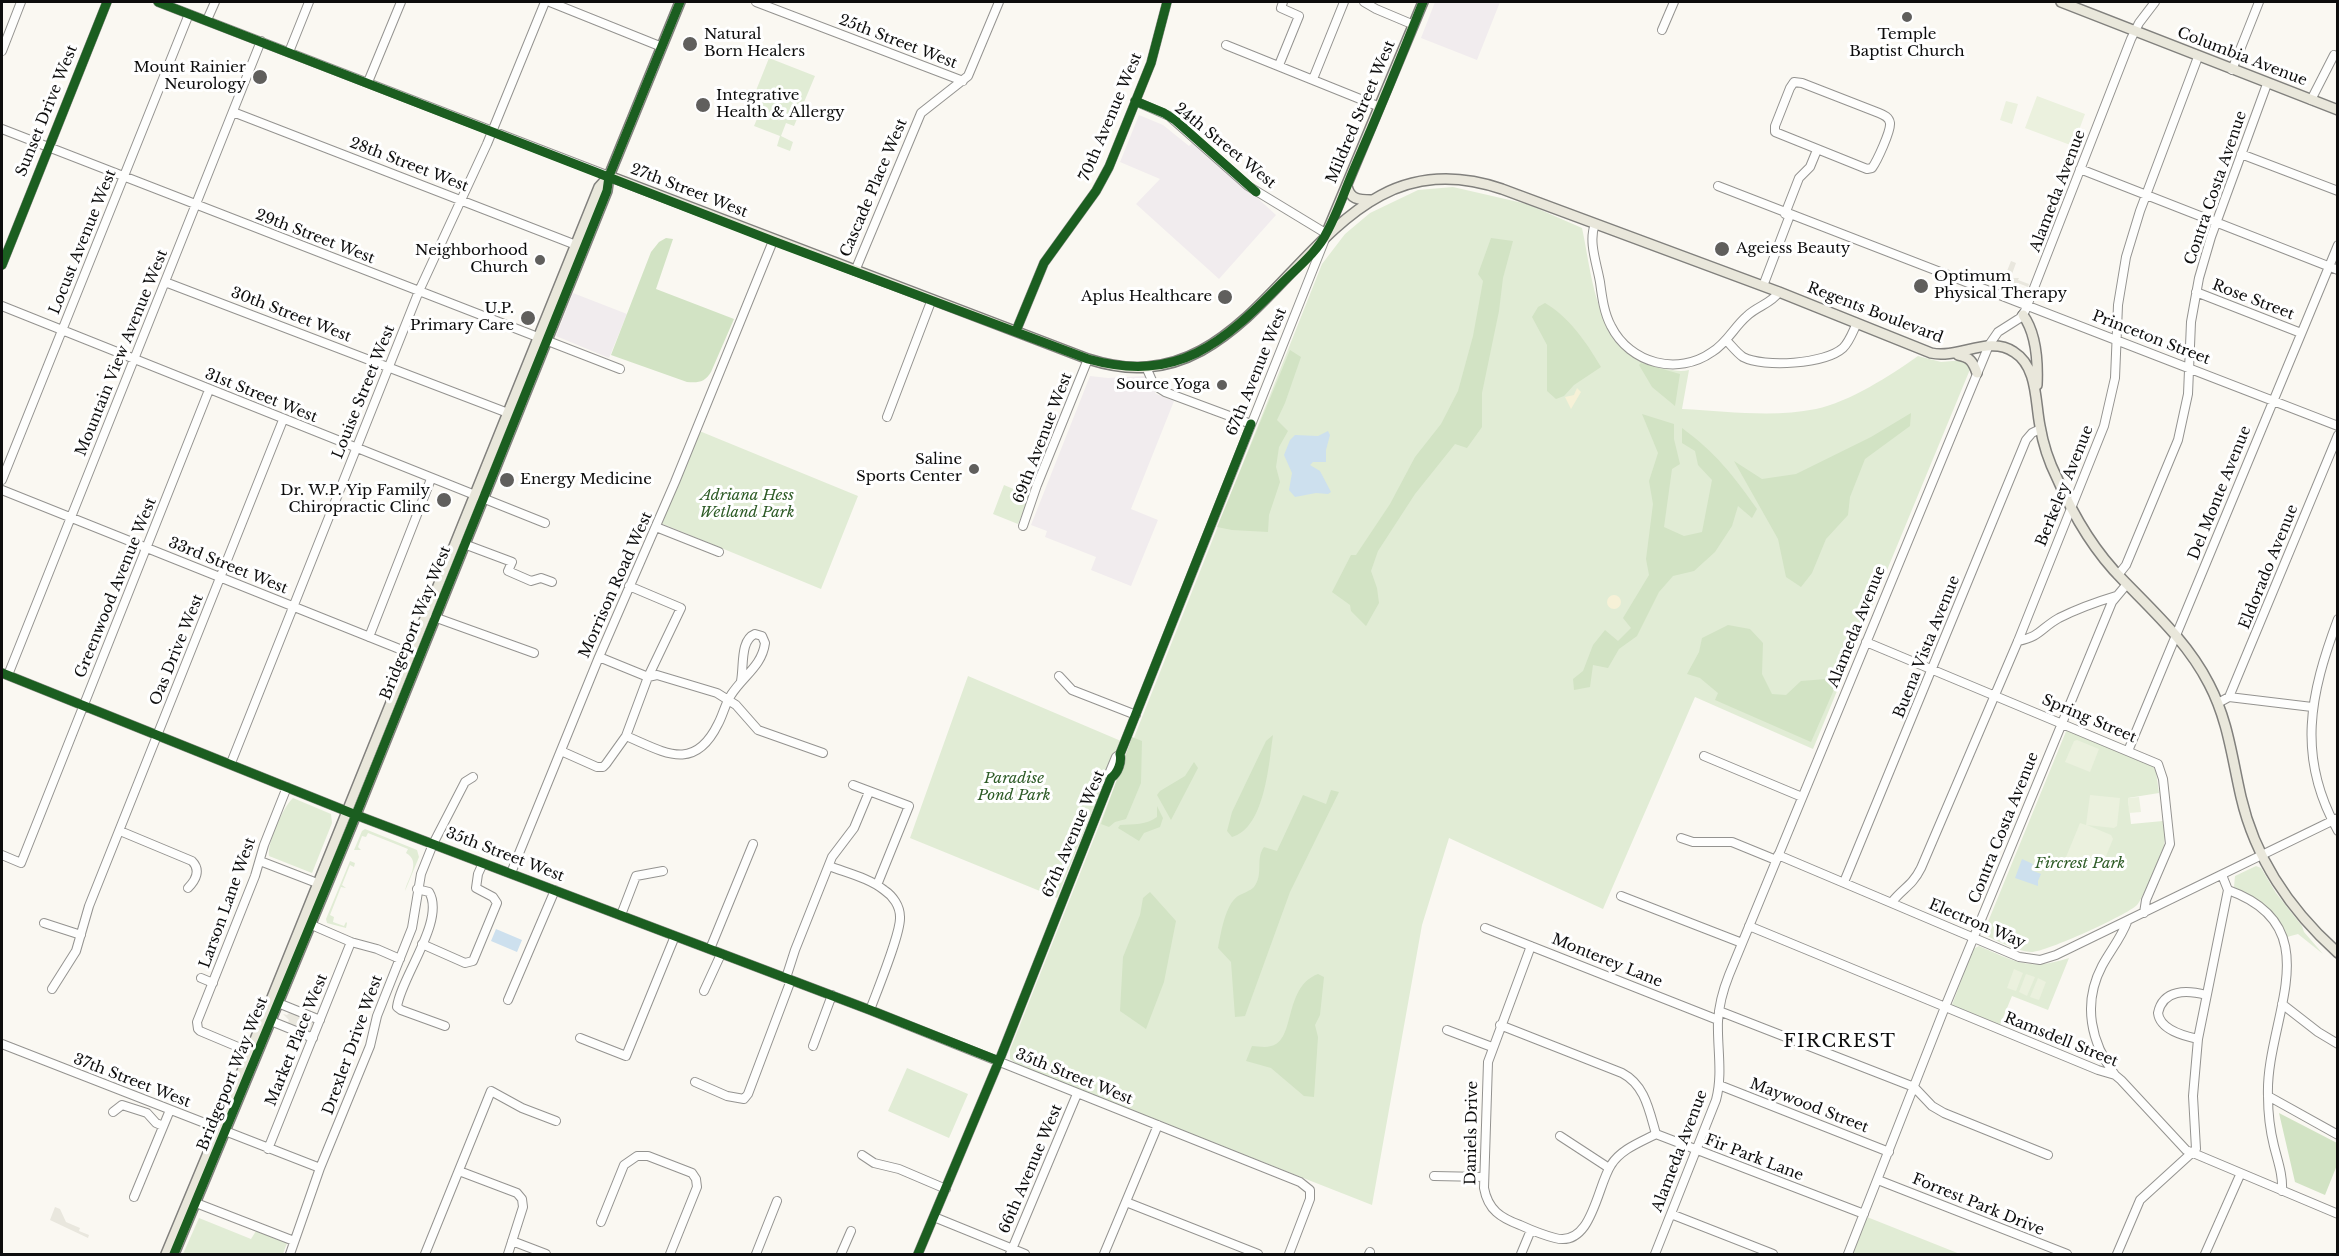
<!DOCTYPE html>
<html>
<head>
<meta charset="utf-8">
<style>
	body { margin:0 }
	#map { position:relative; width:2339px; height:1256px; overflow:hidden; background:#faf8f2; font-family:"Libre Baskerville",serif }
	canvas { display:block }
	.frame { position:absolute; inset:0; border:3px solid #0d0d0d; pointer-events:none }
</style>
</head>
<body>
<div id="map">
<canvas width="2339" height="1256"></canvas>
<div class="frame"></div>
</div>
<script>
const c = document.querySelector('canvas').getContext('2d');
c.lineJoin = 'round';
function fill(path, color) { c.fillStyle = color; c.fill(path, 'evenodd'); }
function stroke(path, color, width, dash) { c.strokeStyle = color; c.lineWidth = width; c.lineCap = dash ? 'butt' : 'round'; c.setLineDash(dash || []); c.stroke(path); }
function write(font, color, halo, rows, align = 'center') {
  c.font = font + ' "Libre Baskerville",serif'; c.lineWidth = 6; c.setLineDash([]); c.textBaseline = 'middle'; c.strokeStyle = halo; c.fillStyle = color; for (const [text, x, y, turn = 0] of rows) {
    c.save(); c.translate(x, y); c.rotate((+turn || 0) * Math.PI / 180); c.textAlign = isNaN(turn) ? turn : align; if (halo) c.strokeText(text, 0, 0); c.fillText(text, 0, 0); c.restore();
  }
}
const industrial = new Path2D(`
	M 1435,2 L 1500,2 L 1477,60 L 1421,38 Z
	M 1139,115 L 1163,125 L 1189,146 L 1193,142 L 1249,193 L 1253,194 L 1276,215 L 1219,279 L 1136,204 L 1160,179 L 1120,162 Z
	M 573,293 L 627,314 L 609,358 L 556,336 Z
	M 1090,376 L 1108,378 L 1145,376 L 1156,394 L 1174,401 L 1131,509 L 1158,520 L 1131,586 L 1091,570 L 1096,557 L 1045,537 L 1047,531 L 1031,525 Z`);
const green = new Path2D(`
	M 769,58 L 815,76 L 794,126 L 786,123 L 781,136 L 793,142 L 790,151 L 777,146 L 780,136 L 754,126 L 759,114 L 781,121 L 749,108 Z
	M 1453,187 L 1527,204 L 1582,228 C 1592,275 1594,327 1635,358 C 1641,363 1650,364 1657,366 C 1668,369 1678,373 1689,370 L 1682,409 C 1726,411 1772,418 1816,409 C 1849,402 1890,376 1918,356 L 1941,362 L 1964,360 L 1971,367 L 1813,749 L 1695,697 L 1603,909 L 1449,838 L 1422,925 L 1372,1205 L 1021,1067 L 1010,1059 L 1010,1050 L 1322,264 L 1345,234 L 1370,213 L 1418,190 Z
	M 697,430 L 858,496 L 821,589 L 658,522 Z
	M 1004,485 L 1030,496 L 1018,524 L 993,514 Z
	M 968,676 L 1121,741 L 1057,898 L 910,838 Z
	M 2067,729 L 2153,766 L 2156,772 L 2159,793 L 2128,798 L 2131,824 L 2163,821 L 2165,836 L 2164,846 C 2159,857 2143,899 2137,905 C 2127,915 2044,953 2031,952 C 2015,951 1998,941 1983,934 Z
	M 293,798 L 331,814 L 332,823 L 312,873 L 269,856 C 267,843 283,807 293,798 Z
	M 365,829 L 417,850 L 419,857 L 405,891 C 407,879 422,862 406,853 L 408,849 L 368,833 L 366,837 L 362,836 L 358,847 L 361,850 L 354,850 L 362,831 Z
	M 350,861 L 355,863 L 354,867 L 350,865 L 342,885 L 346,888 L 341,887 L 330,915 L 334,917 L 333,922 L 344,926 L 346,922 L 347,923 L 346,928 L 327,923 L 326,919 Z
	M 2256,866 L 2261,868 L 2276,893 L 2302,926 L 2304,932 L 2323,954 L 2298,934 L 2287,937 C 2273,908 2261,902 2234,887 L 2235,876 Z
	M 1979,946 C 2016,962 2029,971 2069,958 L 2048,1010 L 2012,996 L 2000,1025 L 1952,1005 L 1973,949 Z
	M 907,1068 L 968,1094 L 949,1138 L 888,1111 Z
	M 1867,1217 L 1960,1254 L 1853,1254 Z
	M 199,1218 L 251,1239 L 256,1231 L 287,1243 L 283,1254 L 183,1254 Z`);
const forest = new Path2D(`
	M 666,238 L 673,239 L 656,289 L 734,319 L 711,372 C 705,382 699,383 687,382 L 611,355 L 651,252 L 659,242 Z
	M 1491,238 L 1513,241 L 1503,278 L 1499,311 L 1482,393 L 1482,427 L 1467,448 L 1455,444 L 1415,494 L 1378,551 L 1371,571 L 1377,588 L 1379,603 L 1366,626 L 1351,611 L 1350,605 L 1332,592 L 1351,555 L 1356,555 L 1390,504 L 1415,457 L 1441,424 L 1458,391 L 1473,336 L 1483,281 L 1478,274 Z
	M 1545,303 C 1569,317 1587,343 1601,367 L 1574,385 L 1564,396 L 1556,399 L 1547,391 L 1547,345 L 1532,317 L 1538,307 Z
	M 1290,350 L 1301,357 L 1285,403 L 1277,420 L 1288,431 L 1279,447 L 1276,467 L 1280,482 L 1269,515 L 1268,532 L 1232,530 L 1217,527 Z
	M 1641,363 L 1680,374 L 1675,406 L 1652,387 L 1639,365 Z
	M 1911,413 L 1910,426 L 1865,459 L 1850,497 L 1848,515 L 1826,539 L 1812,573 L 1801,587 L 1786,577 L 1778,539 L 1734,461 L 1762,479 L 1796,474 L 1871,437 Z
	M 1642,414 L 1674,424 L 1674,439 L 1680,464 L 1672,469 L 1664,527 L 1684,536 L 1702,532 L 1712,480 L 1698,465 L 1695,451 L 1682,443 L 1682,428 C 1716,453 1733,475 1757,509 L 1752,518 L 1738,506 L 1732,526 L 1715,552 L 1694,571 L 1673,576 L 1659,592 L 1637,636 L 1619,649 L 1608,668 L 1593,665 L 1590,687 L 1574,690 L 1573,679 L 1583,671 L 1593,645 L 1605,630 L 1618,641 L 1631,628 L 1623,618 L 1649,575 L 1646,559 L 1653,504 L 1649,481 L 1658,453 Z
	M 1728,625 L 1750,629 L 1763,643 L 1762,674 L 1772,694 L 1786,695 L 1801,681 L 1826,679 L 1836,685 L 1811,742 L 1715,700 L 1718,693 L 1700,678 L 1687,674 L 1699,652 L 1702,638 Z
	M 1273,735 C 1269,763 1265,828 1232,837 L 1227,831 L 1232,812 L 1266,741 Z
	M 1132,737 L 1142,741 L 1141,783 L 1126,819 L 1115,822 L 1109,827 L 1101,824 Z
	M 1194,762 L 1198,768 L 1171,820 L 1157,795 L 1160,791 L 1185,776 Z
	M 1331,790 L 1339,792 L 1290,892 L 1245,1016 L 1235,1017 L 1231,962 L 1218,948 C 1221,933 1225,905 1238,896 C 1243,893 1250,891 1254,887 C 1264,874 1255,859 1264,847 L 1277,851 L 1303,795 L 1326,804 Z
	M 1157,806 L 1163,818 L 1160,827 L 1144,833 L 1139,841 L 1118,828 L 1120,825 C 1133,824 1147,825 1157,817 Z
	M 1150,892 L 1176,921 L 1164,982 L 1146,1029 L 1120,1011 L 1123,957 L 1140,915 L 1143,898 Z
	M 1318,974 L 1324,977 L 1320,1015 L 1315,1025 L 1318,1037 L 1314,1097 L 1304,1096 L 1271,1068 L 1246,1061 L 1252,1046 C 1257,1046 1265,1048 1271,1046 C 1296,1041 1283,987 1318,974 Z
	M 2279,1113 L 2337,1143 L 2337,1165 L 2325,1195 L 2295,1182 Z`);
const sand = new Path2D(`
	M 1577,388 L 1581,392 L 1571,409 L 1565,397 L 1574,395 Z
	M1607 602a7 7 0 1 1 14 0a7 7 0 1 1-14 0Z`);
const pitch = new Path2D(`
	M 2037,96 L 2085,114 L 2073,146 L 2025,128 Z
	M 2006,101 L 2018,104 L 2012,124 L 2000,120 Z
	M 2077,740 L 2099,749 L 2090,772 L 2065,762 L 2074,741 Z
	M 2090,795 L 2120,798 L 2117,826 L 2114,828 L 2087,825 L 2111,835 L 2113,839 L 2100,871 L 2066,857 L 2080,823 L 2086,825 Z
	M 2139,797 L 2141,812 L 2129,813 L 2128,798 Z
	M 2014,969 L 2023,973 L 2016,991 L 2007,988 Z
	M 2026,974 L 2035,977 L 2027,996 L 2019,992 Z
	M 2038,978 L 2046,982 L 2039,1000 L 2030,997 Z`);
const plaza = new Path2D(`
	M 2011,261 L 2016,263 L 2012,274 L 2013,278 L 2019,278 L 2018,280 L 2029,284 L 2028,287 L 2018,283 L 2016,287 L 2013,286 L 2014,282 L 2005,280 L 2007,275 L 2010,276 L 2011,273 L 2007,271 Z
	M 290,1012 L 321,1023 L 316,1037 L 287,1025 L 289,1020 L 283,1014 L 287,1015 Z
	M 55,1207 L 60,1209 L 66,1222 L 80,1228 L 79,1231 L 89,1235 L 88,1238 L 50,1220 Z`);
const water = new Path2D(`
	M 1328,431 L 1330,435 L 1326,450 L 1326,462 L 1313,462 L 1310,465 L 1320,471 L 1331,492 L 1328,494 L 1316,493 L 1295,497 L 1289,490 L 1292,473 L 1284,455 L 1290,440 L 1295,435 L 1318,436 Z
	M 2022,859 L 2033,864 L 2031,870 L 2041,874 L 2038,881 L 2038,886 L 2015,878 Z
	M 496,929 L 522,940 L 517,952 L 491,941 Z`);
const minor = new Path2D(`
	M 158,2 L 609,176
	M 550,2 L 662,47
	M 756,2 L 963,81
	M 1364,2 L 1376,9 L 1414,25
	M 207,20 L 215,2
	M 1662,30 L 1674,2
	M 1226,45 L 1380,107
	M 2,51 L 21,2
	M 289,52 L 309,2
	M 1279,65 L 1299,16 L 1281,8 L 1283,2
	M 2232,70 L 2259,2
	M 1313,79 L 1344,2
	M 368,82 L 401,2
	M 1794,82 L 1802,83 L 1879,113 C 1884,115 1889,117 1890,123 C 1891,131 1877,161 1872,168 L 1867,169 L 1775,132 L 1775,126 L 1790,88 Z
	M 2311,100 L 2334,55
	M 233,112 L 576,245
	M 2,129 L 620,369
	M 2241,154 L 2338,191
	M 2080,169 L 2338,270
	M 1718,186 L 2338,426
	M 1785,214 L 1799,178 L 1810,167 L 1817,150
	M 1595,224 C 1588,242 1597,264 1600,282 C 1602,297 1604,313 1611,326 C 1630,364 1678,376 1712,352 C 1727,343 1734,327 1747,316 C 1757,306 1771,304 1779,292
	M 2,265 L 107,2
	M 855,271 L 921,113 L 968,76 L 999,2
	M 165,282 L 508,413
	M 1763,286 L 1790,215
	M 2196,292 L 2301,333
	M 2,306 L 545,523
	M 1016,331 L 1044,263 L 1096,191 L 1109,167 L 1151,63 L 1167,2
	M 1726,340 C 1731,345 1737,353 1743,357 C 1764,368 1825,364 1843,348 C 1850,341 1853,331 1857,323
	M 1146,367 L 1154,385 L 1165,392 L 1251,424
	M 887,417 L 932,299
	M 2,480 L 189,14
	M 2,490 L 412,654
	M 1023,526 L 1037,485 L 1088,359
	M 656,527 L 719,552
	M 464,544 L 512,562 L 508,571 L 531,581 L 541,578 L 552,582
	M 2118,575 L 2126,565 L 2178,440 L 2188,394 L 2191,322 L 2199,278 L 2211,237 L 2267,84
	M 434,617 L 534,653
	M 2338,619 C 2310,694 2296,757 2338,831
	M 369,637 L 431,479
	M 2018,641 C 2040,637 2041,628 2059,618 C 2077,609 2096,602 2116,596
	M 1866,642 L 2158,764 L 2163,779 L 2170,844 L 2146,900 L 2144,913
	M 599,657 L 648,677 L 657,675 L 717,693 L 736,705 L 758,730 L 823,753
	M 2,673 L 356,815 L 870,1010 L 1300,1182 L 1310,1190 L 1310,1199 L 1289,1254
	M 8,675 L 261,41
	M 1059,676 L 1072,690 L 1136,715
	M 2229,697 L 2312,707
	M 2218,703 L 2229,697 L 2338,435
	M 626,736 C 664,752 694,773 718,724 C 723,715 725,704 731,695 C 743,676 762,666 765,643 L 762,636 L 755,634 C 740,640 744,666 741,681
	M 561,751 L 597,767 L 603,767 L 606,764 L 626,736 L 648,677 L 681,608 L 629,586
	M 2128,751 L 2338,245
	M 1704,756 L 1802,797
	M 231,763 L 419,291 L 487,144 L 545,2
	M 1111,778 L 1109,774 L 1116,757 L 1120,754
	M 853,785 L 909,806 L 877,885
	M 120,831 L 192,861 C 201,870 196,880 188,888
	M 1681,838 L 1693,842 L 1732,842 L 1776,860
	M 2,855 L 21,863 L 209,390
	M 1778,855 L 2019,957 L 2040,960 L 2056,955 L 2338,818
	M 260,861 L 317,883
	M 829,866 C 847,873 869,878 884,890 C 893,896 900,906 900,917 C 901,933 877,991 870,1010
	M 511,873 L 599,657 L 675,482 L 773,241
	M 2222,875 L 2228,890 C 2333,927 2265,1020 2268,1096 C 2268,1112 2270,1130 2274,1146 C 2278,1162 2283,1175 2282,1191
	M 1844,882 L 2026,440 L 2032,433 L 2040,429
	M 417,889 L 429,892 C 446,920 401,977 397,1007 L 401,1010 L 445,1026
	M 1621,896 L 1742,943
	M 1892,902 C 1903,888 1912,886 1921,868 L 2018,641 L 2104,426 L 2115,378 L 2118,305 L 2126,257 L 2140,211 L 2198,57
	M 621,915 L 636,876 L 663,871
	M 44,923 L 81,935
	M 307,923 L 351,942 L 377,949 L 400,959
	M 1749,926 L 2098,1070 L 2115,1075 L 2121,1080 L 2186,1150 L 2338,1214
	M 1485,928 L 1718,1020
	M 422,944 L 465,963 L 473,961 L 497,903 L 493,897 L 476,888 L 478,874 L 483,863
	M 1531,946 L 1488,1062 L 1484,1188 C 1488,1210 1501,1218 1520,1225 C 1531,1230 1543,1235 1555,1238 C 1592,1248 1597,1186 1611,1165 C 1621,1149 1641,1142 1656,1134
	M 710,949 L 753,844
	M 201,978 L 213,983
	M 786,978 L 795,950 L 832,857 L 854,828 L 869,792
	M 52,989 L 76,951 L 89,906 L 283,420
	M 704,991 L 721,954
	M 508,1000 L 555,890
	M 278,1003 L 320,1020
	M 2282,1004 L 2318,1032 L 2338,1044
	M 1719,1011 L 1914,1087 L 1932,1106 L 1944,1113 L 2048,1155
	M 271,1021 L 313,1038
	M 1500,1025 L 1622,1073 C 1645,1085 1649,1110 1656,1134 L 1864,1214
	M 1447,1030 L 1492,1047
	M 580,1038 L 626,1056 L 675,936
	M 2198,1039 C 2184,1036 2160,1030 2158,1013 C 2163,989 2187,990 2206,995
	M 2,1044 L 320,1168
	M 813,1046 L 832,995
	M 250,1052 L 200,1031 L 198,1029 L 197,1022 L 255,876 L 264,845 L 287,787
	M 2115,1075 C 2091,1043 2082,1004 2102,966 C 2110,951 2121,938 2127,922
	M 695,1082 L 727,1096 L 744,1099 L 748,1094 L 791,980
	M 1719,1085 L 1889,1152
	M 2268,1096 L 2338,1135
	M 113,1112 L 122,1105 L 147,1113 L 156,1123 L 163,1126
	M 1560,1136 L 1609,1168
	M 268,1149 L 351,942
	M 862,1155 L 874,1163 L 899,1169 L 946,1189
	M 459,1171 L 517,1193 L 522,1199 L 523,1207 L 508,1254
	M 1434,1176 L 1484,1177
	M 1878,1180 L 2067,1254
	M 134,1197 L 170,1110
	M 1126,1202 L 1258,1254
	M 196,1203 L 294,1241
	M 1671,1214 L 1773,1254
	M 934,1217 L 1025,1254
	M 601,1222 L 624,1165 L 637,1156 L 648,1156 L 692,1173 L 696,1179 L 697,1187 L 670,1254
	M 512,1241 L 546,1254
	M 290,1254 L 320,1168 L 370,1046 L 377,1016 L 412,928 L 421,874 L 433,844 L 465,782 L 473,777
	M 425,1254 L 491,1091 L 522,1108 L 556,1121
	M 756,1254 L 777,1201
	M 841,1254 L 851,1231
	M 918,1254 L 999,1061 L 1111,778 C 1118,773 1122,762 1120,754 L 1327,234 L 1248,186 L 1169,116 L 1135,101
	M 1010,1254 L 1077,1094
	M 1104,1254 L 1158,1125
	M 1369,1254 L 1370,1252
	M 1521,1254 L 1531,1230
	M 1655,1254 L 1716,1100 C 1723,1074 1717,1047 1718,1021 C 1719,1005 1723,990 1729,975 L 1989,345 L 1998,332 L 2020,318 L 2025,311 L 2131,39 L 2139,23 L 2155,2
	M 1848,1254 L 1945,1007 L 2112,602 L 2127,584
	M 2117,1254 L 2140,1200 L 2196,1149 L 2193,1096 L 2198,1039 L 2228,890
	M 2205,1254 L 2240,1175`);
const major = new Path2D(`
	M 2061,2 L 2338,110
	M 609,176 L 1088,359 C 1107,365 1127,369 1147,367 C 1187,364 1218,343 1247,317 C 1325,245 1378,147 1502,189 L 1779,292 L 1931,353 C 1959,359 1989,335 2014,352 C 2038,367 2035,402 2040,426 C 2043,444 2049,462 2057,478 C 2073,515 2094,551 2123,580 C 2155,613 2188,643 2209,684 C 2228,720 2232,758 2241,797 C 2255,858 2291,911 2338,953
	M 1347,186 C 1350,199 1358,200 1371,200
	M 1327,232 L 1423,2
	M 2023,315 C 2036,333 2038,363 2037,385
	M 1958,355 C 1970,357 1973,362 1977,373
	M 166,1254 L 250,1052 L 599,187 L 609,176
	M 174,1254 L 351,827 L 607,191 L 609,176 L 680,2`);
const cycleway = new Path2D(`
	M 158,2 L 773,241 L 1088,359 C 1178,384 1223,343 1282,283 C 1297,268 1318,251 1327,232 C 1338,212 1345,190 1354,169 C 1378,114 1401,58 1423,2
	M 1135,101 L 1164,113 L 1175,120 L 1256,192
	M 2,265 L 107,2
	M 1016,331 L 1044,263 L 1096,191 L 1109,167 L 1151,63 L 1167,2
	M 2,673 L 356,815 L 870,1010 L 999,1061
	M 174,1254 L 351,827 L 607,191 L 609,176 L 680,2
	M 918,1254 L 999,1061 L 1111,778 C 1118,773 1122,762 1120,754 L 1251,424`);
const markers = [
	[1907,17,6,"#605f5d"],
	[690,44,8,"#605f5d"],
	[260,77,8,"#605f5d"],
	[703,105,8,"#605f5d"],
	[1722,249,8,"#605f5d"],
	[540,260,6,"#605f5d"],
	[1921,286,8,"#605f5d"],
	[1225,297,8,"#605f5d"],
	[528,318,8,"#605f5d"],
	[1222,385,6,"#605f5d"],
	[974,469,6,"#605f5d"],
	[507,480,8,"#605f5d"],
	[444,500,8,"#605f5d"]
];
const poiNames = [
	["Natural",704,35,"left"],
	["Born Healers",704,52,"left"],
	["Temple",1907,35,"center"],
	["Baptist Church",1907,52,"center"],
	["Mount Rainier",246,68],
	["Neurology",246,85],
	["Integrative",716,96,"left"],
	["Health & Allergy",716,113,"left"],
	["Ageiess Beauty",1736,249,"left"],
	["Neighborhood",528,251],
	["Church",528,268],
	["Optimum",1934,277,"left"],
	["Physical Therapy",1934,294,"left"],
	["Aplus Healthcare",1212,297],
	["U.P.",514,309],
	["Primary Care",514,326],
	["Source Yoga",1210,385],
	["Saline",962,460],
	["Sports Center",962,477],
	["Energy Medicine",520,480,"left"],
	["Dr. W.P. Yip Family",430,491],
	["Chiropractic Clinc",430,508]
];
const streetNames = [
	["25th Street West",898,42,21],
	["Columbia Avenue",2242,57,21],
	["Sunset Drive West",47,111,-68],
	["Mildred Street West",1361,112,-67],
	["70th Avenue West",1111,117,-67],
	["24th Street West",1225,146,39],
	["28th Street West",409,165,21],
	["Cascade Place West",874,188,-67],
	["Contra Costa Avenue",2216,188,-71],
	["27th Street West",689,191,21],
	["Alameda Avenue",2058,191,-69],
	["29th Street West",315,237,21],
	["Locust Avenue West",83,242,-68],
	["Rose Street",2253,300,21],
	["Regents Boulevard",1875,313,21],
	["30th Street West",291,315,21],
	["Princeton Street",2151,338,21],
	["Mountain View Avenue West",122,353,-68],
	["67th Avenue West",1257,372,-68],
	["Louise Street West",364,392,-68],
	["31st Street West",261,396,22],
	["69th Avenue West",1043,438,-69],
	["Berkeley Avenue",2065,486,-68],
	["Del Monte Avenue",2220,493,-68],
	["33rd Street West",228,566,22],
	["Eldorado Avenue",2269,567,-68],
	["Morrison Road West",616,585,-66],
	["Greenwood Avenue West",116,588,-68],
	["Bridgeport Way West",416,623,-68],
	["Alameda Avenue",1857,627,-68],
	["Buena Vista Avenue",1927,647,-68],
	["Oas Drive West",177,650,-68],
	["Spring Street",2089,719,23],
	["Contra Costa Avenue",2004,828,-68],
	["67th Avenue West",1074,834,-67],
	["35th Street West",505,855,21],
	["Larson Lane West",228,903,-70],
	["Electron Way",1977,924,23],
	["Monterey Lane",1607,961,22],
	["Market Place West",297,1040,-68],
	["Ramsdell Street",2061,1040,22],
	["Drexler Drive West",353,1045,-70],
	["Bridgeport Way West",233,1074,-68],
	["35th Street West",1074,1077,22],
	["37th Street West",132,1081,21],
	["Maywood Street",1809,1106,21],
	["Daniels Drive",1472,1133,-89],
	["Alameda Avenue",1680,1151,-69],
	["Fir Park Lane",1754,1158,21],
	["66th Avenue West",1031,1169,-67],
	["Forrest Park Drive",1978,1205,22]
];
const parkNames = [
	["Adriana Hess",747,496],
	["Wetland Park",747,513],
	["Paradise",1014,779],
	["Pond Park",1014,796],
	["Fircrest Park",2080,864]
];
const quarterNames = [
	["FIRCREST",1840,1042]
];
fill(industrial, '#f1ecee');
fill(green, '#e1ecd5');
fill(forest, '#d2e3c4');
fill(sand, '#f6f1d7');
fill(pitch, '#ebf1de');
fill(plaza, '#e9e7de');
fill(water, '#cde0ee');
stroke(minor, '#949390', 10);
stroke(major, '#81807d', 12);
stroke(minor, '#fefefd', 8);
stroke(major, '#e9e7db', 9);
stroke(cycleway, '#1b5e20', 9);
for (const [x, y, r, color] of markers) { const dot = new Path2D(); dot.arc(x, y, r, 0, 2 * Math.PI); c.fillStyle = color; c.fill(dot); stroke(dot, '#fff', 2); }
write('15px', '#0d0d0d', '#fff', poiNames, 'right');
write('15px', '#0d0d0d', '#fff', streetNames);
write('italic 15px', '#2d5b26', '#fff', parkNames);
c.letterSpacing = '1.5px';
write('18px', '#0d0d0d', '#fff', quarterNames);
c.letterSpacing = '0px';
</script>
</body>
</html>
